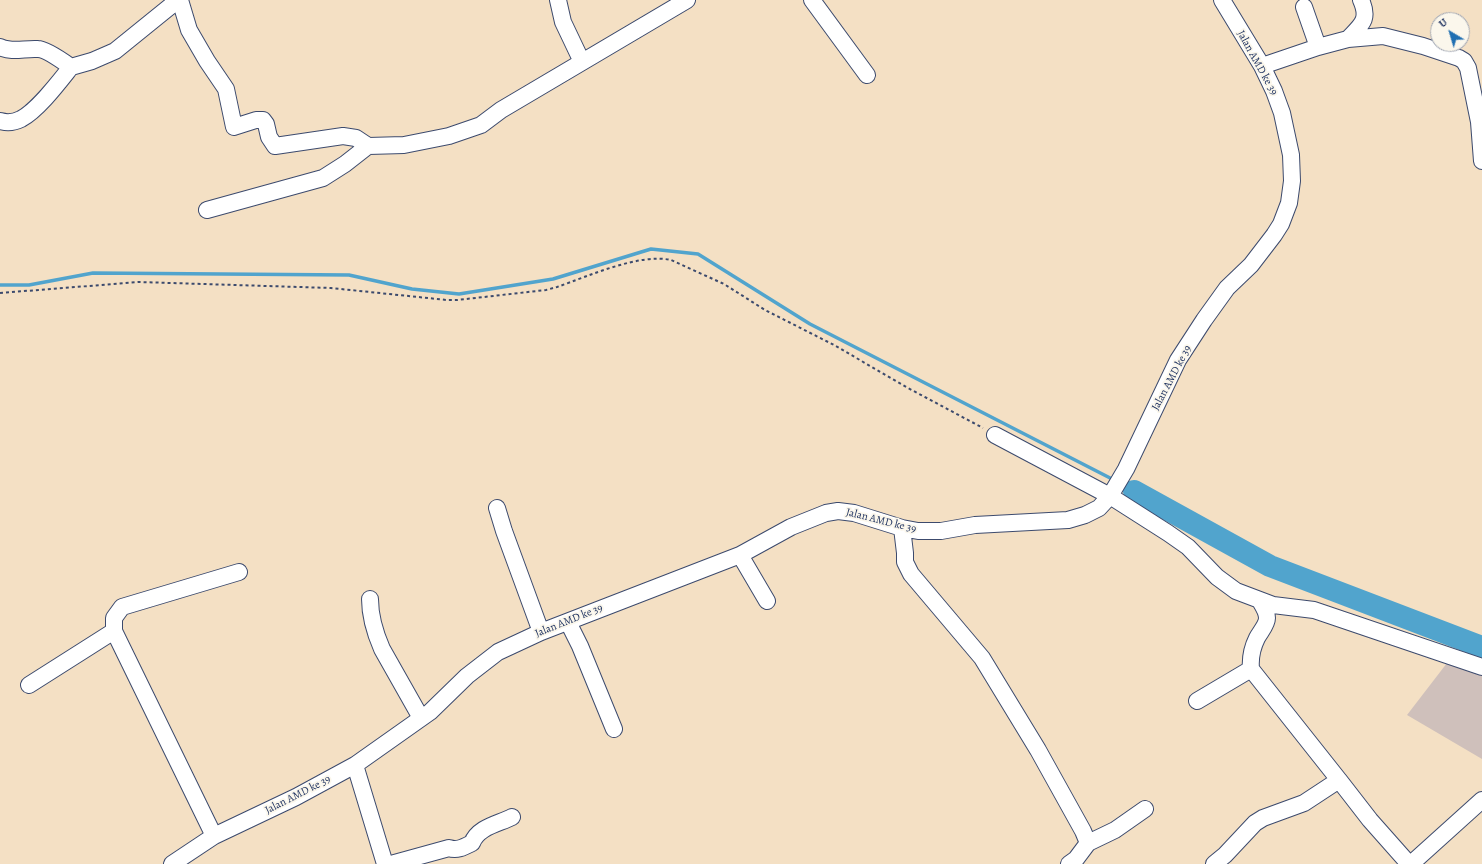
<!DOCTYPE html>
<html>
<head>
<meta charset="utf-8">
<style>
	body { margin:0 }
	#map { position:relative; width:1482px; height:864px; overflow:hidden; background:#f4e0c4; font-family:Alegreya,serif }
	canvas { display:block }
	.north { position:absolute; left:1430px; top:12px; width:40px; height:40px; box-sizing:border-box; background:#fbf7ec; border:1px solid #a1a7b3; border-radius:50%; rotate:322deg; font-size:11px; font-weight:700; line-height:16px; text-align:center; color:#1b2f5e }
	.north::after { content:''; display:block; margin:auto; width:14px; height:18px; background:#1f6fb2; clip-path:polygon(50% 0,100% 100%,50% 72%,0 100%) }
</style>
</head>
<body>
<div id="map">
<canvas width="1482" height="864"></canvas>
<div class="north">U</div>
</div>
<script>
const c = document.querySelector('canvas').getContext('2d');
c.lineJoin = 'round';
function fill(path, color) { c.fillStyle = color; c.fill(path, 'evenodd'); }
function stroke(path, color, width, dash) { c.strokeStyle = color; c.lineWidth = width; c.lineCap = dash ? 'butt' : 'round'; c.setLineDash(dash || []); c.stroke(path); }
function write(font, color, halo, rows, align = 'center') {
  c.font = font + ' Alegreya,serif'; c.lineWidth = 3.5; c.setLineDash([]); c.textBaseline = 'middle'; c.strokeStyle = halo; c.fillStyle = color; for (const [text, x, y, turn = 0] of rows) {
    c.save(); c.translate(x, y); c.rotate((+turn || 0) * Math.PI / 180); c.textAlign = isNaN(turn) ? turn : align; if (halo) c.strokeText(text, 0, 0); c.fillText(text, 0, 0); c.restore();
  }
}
const industrial = new Path2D(`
	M 1447,663 L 1482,674 L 1482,759 L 1407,715 Z`);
const stream = new Path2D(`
	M 0,285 L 29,285 L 93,273 L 349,275 L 412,289 L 459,294 L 553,279 L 651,249 L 698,254 L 810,324 L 1114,480
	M 1121,484 L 1134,491`);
const river = new Path2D(`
	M 1134,491 L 1270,566 L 1482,647`);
const path = new Path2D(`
	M 0,293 L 139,282 L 331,288 L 447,300 L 457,300 L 546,290 L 557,287 C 589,276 639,253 671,260 L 724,284 L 765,310 L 834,345 L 908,388 L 983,428`);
const minor = new Path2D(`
	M 180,0 L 189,30 L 207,61 L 226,89 L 234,127 L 256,120 L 263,120 L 266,124 L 269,137 L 275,146 L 343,136 L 356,138 L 368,146 L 404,145 L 449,136 L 481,125 L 501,110 L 687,0
	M 558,0 L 563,22 L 582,62
	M 812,0 L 867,75
	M 1304,7 L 1318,47
	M 1348,39 C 1361,25 1370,20 1361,0
	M 0,47 C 13,53 24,48 38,49 C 46,49 64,62 71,67 L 92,61 L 115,51 L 178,0
	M 1262,66 L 1318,47 L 1348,39 L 1383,36 L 1423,46 L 1459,58 L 1464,61 L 1468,68 L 1479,122 L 1482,161
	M 0,121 C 7,123 15,122 21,119 C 38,110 59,82 71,67
	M 207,210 L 323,178 L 345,164 L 368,146
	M 995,435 L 1110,496 L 1168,533 L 1188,547 L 1217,577 L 1236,591 L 1273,605 L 1314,610 L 1482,667
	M 497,508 L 504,531 L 541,632
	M 902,528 L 905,553 L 905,562 L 911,574 L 982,658 L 1038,750 L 1083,831 L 1088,843
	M 740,555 L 767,601
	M 370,599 C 370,617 375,633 382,649 L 421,718
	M 568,622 L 580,646 L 614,729
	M 29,685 L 114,631
	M 1197,701 L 1251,669
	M 355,765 L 385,864
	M 1339,780 L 1370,820 L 1409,864
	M 214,836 L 114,631 L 114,618 L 122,607 L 239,572
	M 172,864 L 214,836 L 296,797 L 355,765 L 430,712 L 467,676 L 498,652 L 541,632 L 740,555 L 791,527 L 826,513 L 838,511 L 854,513 L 902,528 L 918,531 L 941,531 L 975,525 L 1068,520 L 1085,515 L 1099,508 L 1110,496 L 1126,469 L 1178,360 L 1204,320 L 1227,288 L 1251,265 L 1274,235 L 1281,224 L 1289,203 L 1292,181 L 1291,155 L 1282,113 L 1274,91 L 1262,66 L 1222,0
	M 391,864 L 449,848 C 457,851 464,847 472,843 C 478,827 498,824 512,817
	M 1069,864 L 1076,859 L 1088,843 L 1115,830 L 1145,809
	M 1214,864 L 1225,855 L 1255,823 L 1263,818 L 1304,803 L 1339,780 L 1251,669 C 1250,658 1252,648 1257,638 C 1260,632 1267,625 1267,618 C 1267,612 1263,606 1260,601
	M 1411,864 L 1482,800`);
const streetNames = [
	["Jalan AMD ke 39",1257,63,61],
	["Jalan AMD ke 39",1172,378,-62],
	["Jalan AMD ke 39",881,521,14],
	["Jalan AMD ke 39",569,621,-22],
	["Jalan AMD ke 39",298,795,-27]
];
fill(industrial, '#cfc0bb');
stroke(stream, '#51a4cd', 3.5);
stroke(river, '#51a4cd', 22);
stroke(minor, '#3c4a6d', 18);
stroke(path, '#3c4a6d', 2, [3, 3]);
stroke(minor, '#fff', 16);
write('11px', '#1b2f5e', '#fbf7ec', streetNames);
</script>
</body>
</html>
